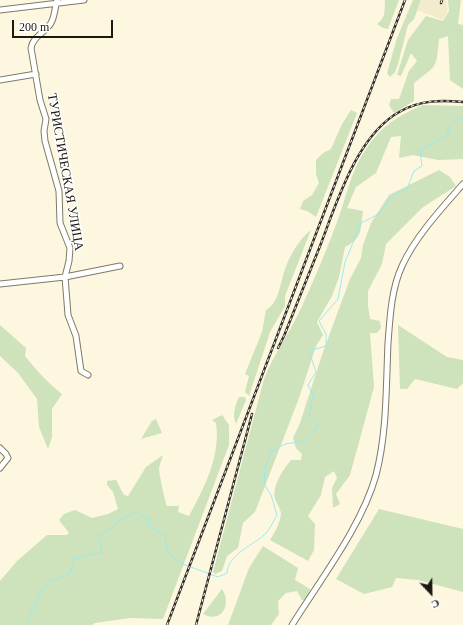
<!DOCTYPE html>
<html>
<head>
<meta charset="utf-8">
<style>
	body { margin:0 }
	#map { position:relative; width:463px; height:625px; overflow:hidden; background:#fdf7e0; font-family:"Times New Roman",serif }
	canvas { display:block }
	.north { position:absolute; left:411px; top:573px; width:40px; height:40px; -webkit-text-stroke:3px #fff; paint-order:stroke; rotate:158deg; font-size:11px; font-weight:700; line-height:16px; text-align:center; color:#1a1810 }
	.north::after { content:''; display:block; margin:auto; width:14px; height:18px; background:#1a1810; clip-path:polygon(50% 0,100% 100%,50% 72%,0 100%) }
	.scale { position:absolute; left:12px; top:20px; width:101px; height:18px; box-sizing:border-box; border:2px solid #1a1810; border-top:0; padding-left:5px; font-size:12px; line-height:14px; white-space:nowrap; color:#1a1810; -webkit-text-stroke:3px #fff; paint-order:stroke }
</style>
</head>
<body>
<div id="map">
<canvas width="463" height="625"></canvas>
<div class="north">С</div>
<div class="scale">200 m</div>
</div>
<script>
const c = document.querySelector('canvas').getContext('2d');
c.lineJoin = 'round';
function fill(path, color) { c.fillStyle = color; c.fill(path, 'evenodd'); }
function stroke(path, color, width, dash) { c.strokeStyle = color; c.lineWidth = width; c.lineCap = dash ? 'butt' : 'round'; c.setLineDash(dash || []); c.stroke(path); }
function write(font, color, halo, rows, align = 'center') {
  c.font = font + ' "Times New Roman",serif'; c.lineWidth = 3; c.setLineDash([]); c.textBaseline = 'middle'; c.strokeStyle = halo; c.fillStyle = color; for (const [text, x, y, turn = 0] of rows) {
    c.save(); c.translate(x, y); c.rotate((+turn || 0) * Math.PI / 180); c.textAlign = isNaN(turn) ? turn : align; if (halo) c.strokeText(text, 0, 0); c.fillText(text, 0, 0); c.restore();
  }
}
const built = new Path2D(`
	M 422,0 L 446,0 L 448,10 L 443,20 L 417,10 Z`);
const green = new Path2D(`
	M 385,0 L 399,0 L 388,29 L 383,28 L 377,24 C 387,16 384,10 385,0 Z
	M 413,0 L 421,0 L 414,19 L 408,25 L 398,64 L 395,72 L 390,77 L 387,73 L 397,38 Z
	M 448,0 L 461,0 L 458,24 L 463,25 L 463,89 L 450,80 L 448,36 L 439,39 C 436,69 438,64 414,83 L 414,101 L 394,113 L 389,105 L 391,99 L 399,99 L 409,71 L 417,61 L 411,53 L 401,76 L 397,75 L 408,40 L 426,16 L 443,21 L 449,11 Z
	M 423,105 L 463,106 L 463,159 L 438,160 L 413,155 L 399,158 L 401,136 L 391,137 L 376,173 L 356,187 L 347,208 L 363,211 C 360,229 364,237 345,247 L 339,277 L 332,296 L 317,322 L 323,335 L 316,346 L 299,398 L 255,512 L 243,523 L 238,548 L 227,556 L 222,571 L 215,574 L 213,572 L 264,379 C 274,353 292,330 303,304 C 315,278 326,251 336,225 C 346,199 350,172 366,149 C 380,127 399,115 423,105 Z
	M 351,110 L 357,113 L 316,217 L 307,211 L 300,209 L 303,201 L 312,195 L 319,183 L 316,174 L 316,160 L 323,153 L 331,149 L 342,124 Z
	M 439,170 L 450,177 L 456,186 L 423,207 L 386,244 L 382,264 L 368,291 L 368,306 L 370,319 L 380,321 L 381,328 L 377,333 L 370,333 L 374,387 L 350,475 L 336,494 L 340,504 L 333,508 L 332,488 L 337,478 L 334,471 L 325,477 L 321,495 L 308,516 L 315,524 L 314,550 L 308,561 L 270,540 C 275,532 280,523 281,514 C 281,509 277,504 275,499 C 272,485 283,470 291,460 L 301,460 L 302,454 L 296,448 L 293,438 L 300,423 L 323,352 L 350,279 L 361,258 L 363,245 L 371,223 L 389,195 Z
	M 311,230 L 285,296 L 285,306 L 270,332 L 249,396 L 245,392 L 249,376 L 245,374 L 262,332 L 266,310 C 279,302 280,285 284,272 C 289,257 298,240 311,230 Z
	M 0,325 L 26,348 L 25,356 C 36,370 48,383 62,394 L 52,409 L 52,437 L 48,449 L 39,427 L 37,399 L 18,373 L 0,356 Z
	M 398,325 L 447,357 L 463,360 L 463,383 L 457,389 L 415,379 L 407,389 L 400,389 Z
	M 239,397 L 245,397 L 246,400 L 236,424 C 232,414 235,406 239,397 Z
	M 222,415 L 229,425 L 229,445 L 163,619 L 130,618 L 95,623 L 92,625 L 0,625 L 0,581 L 17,561 L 47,535 L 66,535 L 69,533 L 59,520 L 64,514 L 75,510 L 92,518 L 108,514 L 118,509 L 113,492 L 107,485 L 107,481 L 116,480 L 124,495 L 128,496 L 146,467 L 163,455 C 162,459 160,463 159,468 C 159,474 165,501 167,506 L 179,506 L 178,512 L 189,516 C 204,488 221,456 216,423 L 212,420 Z
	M 156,419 L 162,433 L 141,439 L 152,421 Z
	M 379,509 L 463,529 L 463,592 L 418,580 L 396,578 L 392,587 L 364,594 L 336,579 Z
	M 263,546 L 298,568 L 295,580 L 310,589 L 307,600 L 302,600 L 297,591 L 286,593 L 278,601 L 279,614 L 271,625 L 228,625 L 249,568 Z
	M 222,589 C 232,604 222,624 203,614 Z`);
const stream = new Path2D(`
	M 26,625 L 39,595 L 48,582 L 70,574 L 74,559 L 102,552 L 99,535 L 112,528 L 119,520 L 136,513 L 149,519 L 148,527 L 165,535 L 167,551 L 177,562 L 218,577 L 227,573 C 228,555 251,546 263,536 C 269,531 273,522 277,515 L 271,495 L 264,484 L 265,467 L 271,452 L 285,444 L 306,441 L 318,426 L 309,415 L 313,395 L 308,385 L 316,372 L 309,351 L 326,346 L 326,334 L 319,321 L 338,299 L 345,262 L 361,223 L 379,214 L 392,196 L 407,189 L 414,171 L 422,166 L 420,151 L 447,135 C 449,125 453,121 463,118`);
const minor = new Path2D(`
	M 57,0 C 55,7 55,16 51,23 C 46,32 33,36 31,48 L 40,100 L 46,119 L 44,131 L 45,141 L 59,191 L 60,223 L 70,248 L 69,261 L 65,277 L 67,302 L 68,315 L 76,336 L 81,371 L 88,375
	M 0,10 L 84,0
	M 0,80 L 36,74
	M 0,284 L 65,277 L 120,266
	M 0,448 L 6,454 L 8,458 L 0,468
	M 292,625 C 320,580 362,526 376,475 C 387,433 386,387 388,343 C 390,318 391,290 402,266 C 415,237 442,208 463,184`);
const rail = new Path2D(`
	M 441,3 L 442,0
	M 278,348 L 284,336 C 296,306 308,276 320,246 C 337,202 357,134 401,111 C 421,100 441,100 463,102
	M 167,625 L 405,0
	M 196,625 L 252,414`);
const streetNames = [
	["ТУРИСТИЧЕСКАЯ УЛИЦА",65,172,80]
];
fill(built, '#f2ebcc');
fill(green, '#cee2bc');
stroke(stream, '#98ebf1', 1);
stroke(minor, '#7f7a66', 7);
stroke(minor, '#fff', 5);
stroke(rail, '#312e25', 2.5);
stroke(rail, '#fff', 1, [3]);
write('13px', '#1a1810', '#fff', streetNames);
</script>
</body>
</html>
